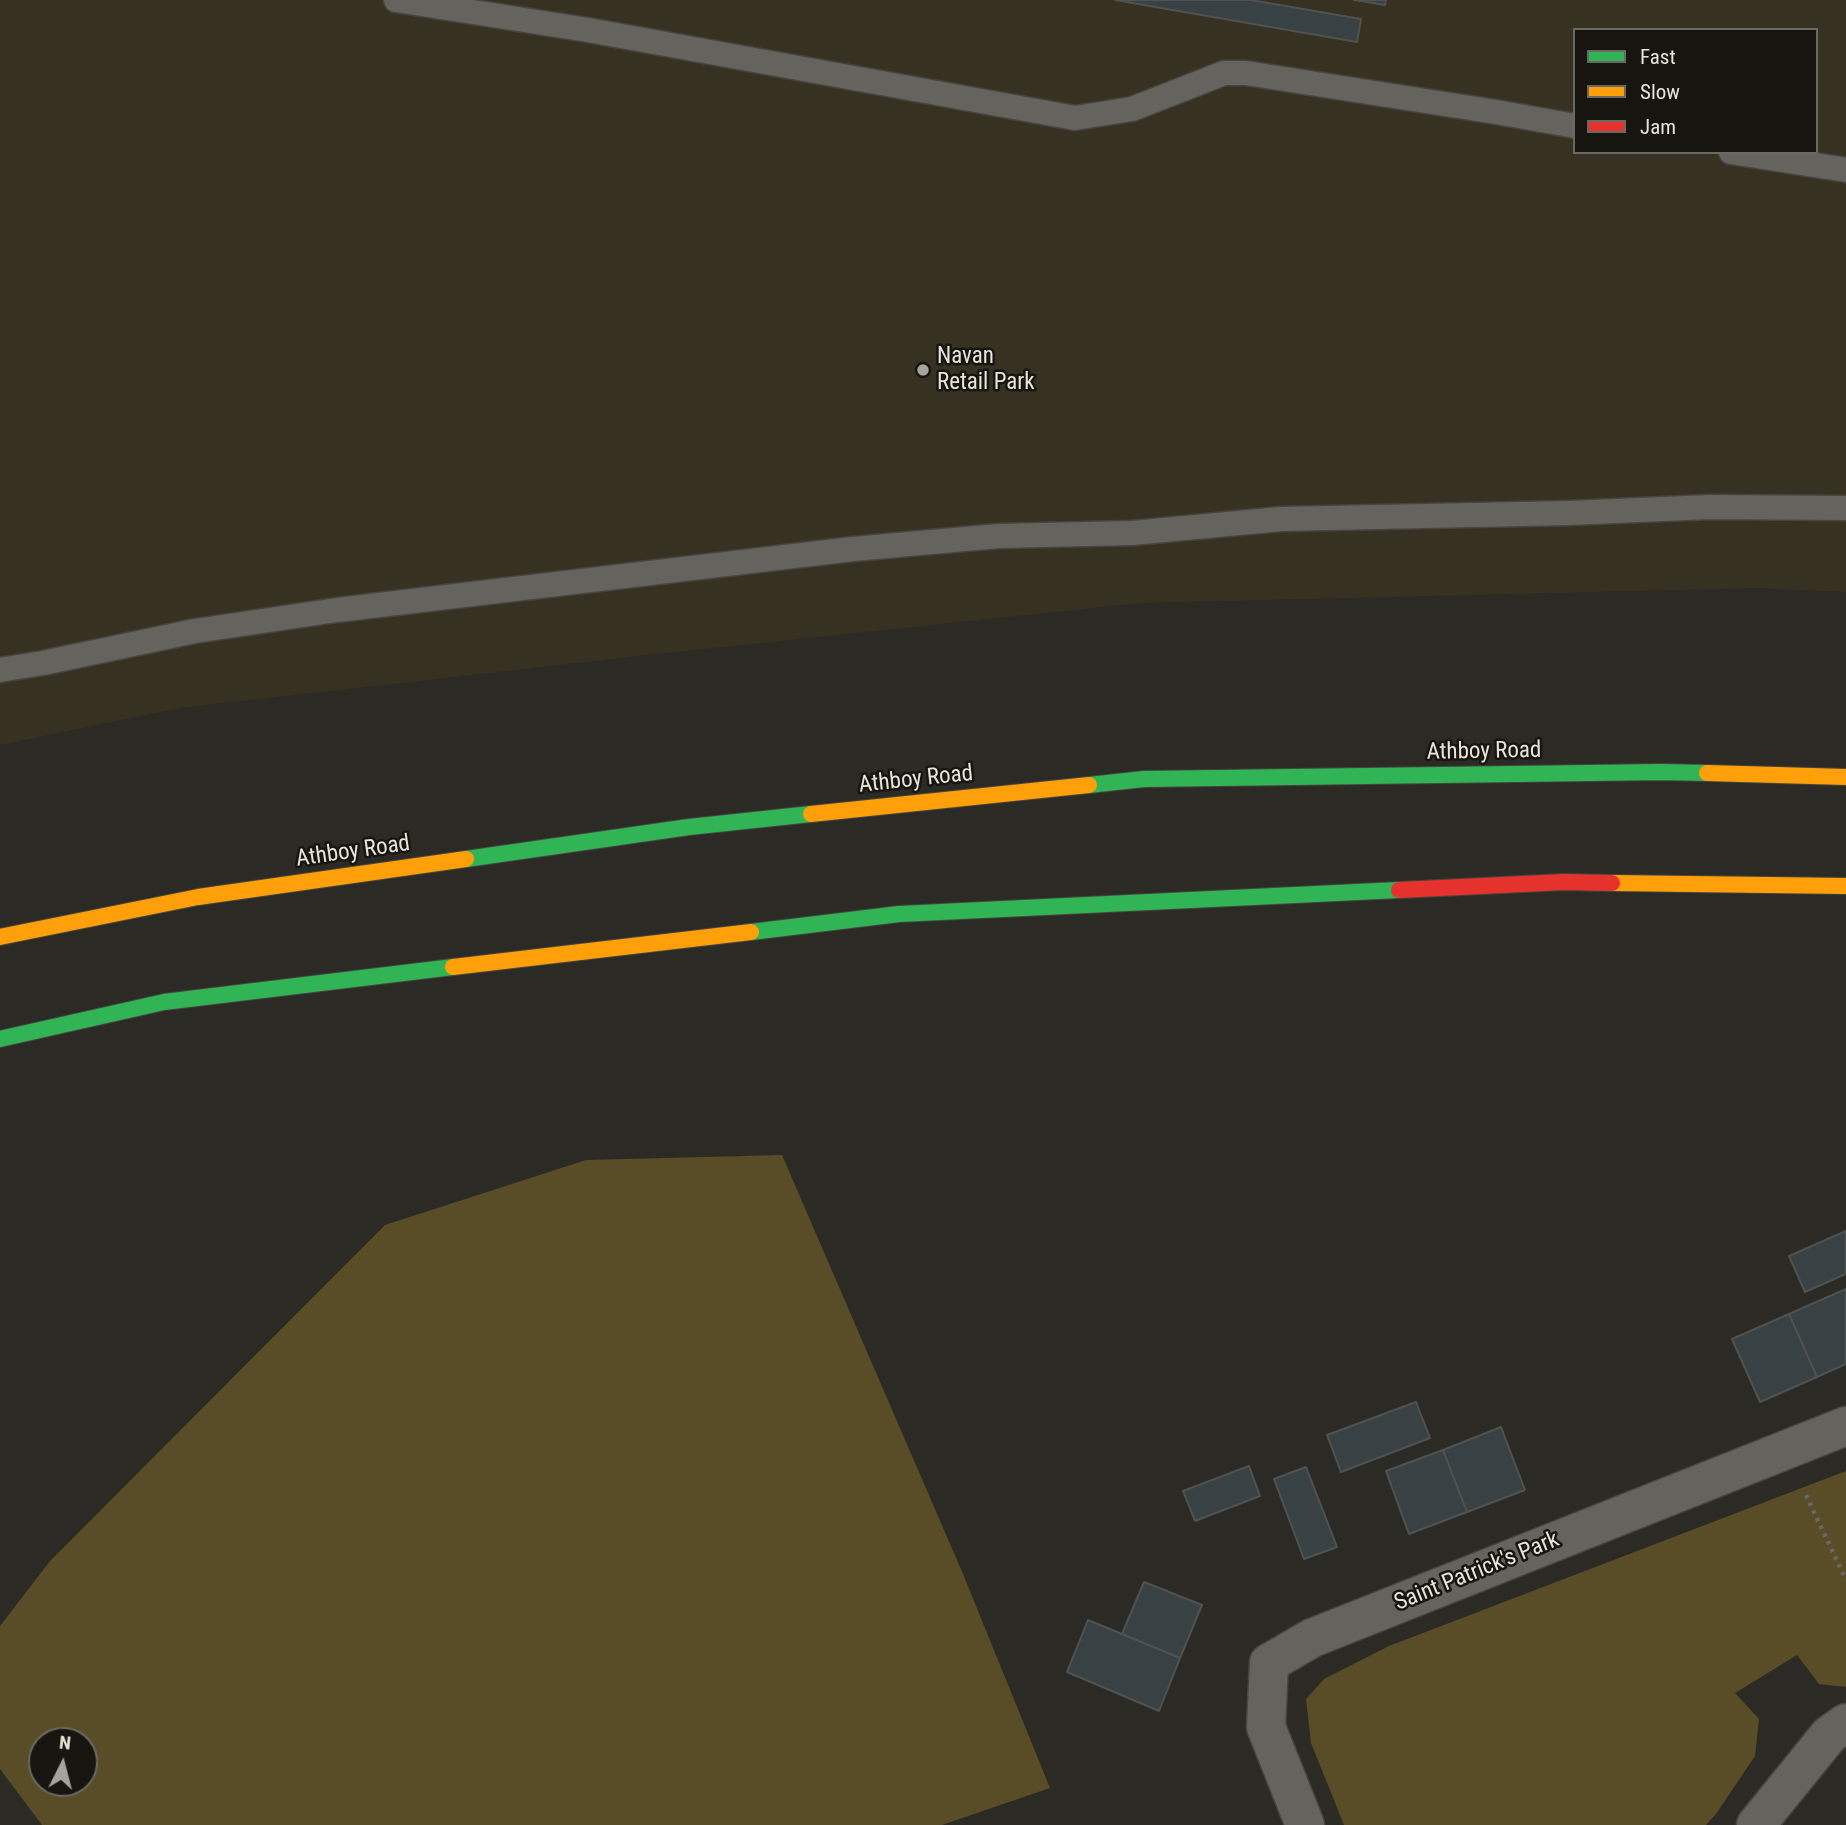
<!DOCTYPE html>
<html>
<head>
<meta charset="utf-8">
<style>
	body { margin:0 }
	#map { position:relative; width:1846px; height:1825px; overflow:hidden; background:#2c2a24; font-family:"Roboto Condensed",sans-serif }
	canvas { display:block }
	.legend { position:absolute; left:1573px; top:28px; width:245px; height:126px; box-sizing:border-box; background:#16150f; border:2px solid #696861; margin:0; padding:9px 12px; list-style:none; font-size:21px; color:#e6e4db }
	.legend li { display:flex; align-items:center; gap:14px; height:35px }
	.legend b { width:35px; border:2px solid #696861 }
	.north { position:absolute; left:28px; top:1727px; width:70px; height:70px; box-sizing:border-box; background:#16150f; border:2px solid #696861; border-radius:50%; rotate:6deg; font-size:19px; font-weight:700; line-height:28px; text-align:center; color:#e6e4db }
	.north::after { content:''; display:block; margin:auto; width:24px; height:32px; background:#a5a39b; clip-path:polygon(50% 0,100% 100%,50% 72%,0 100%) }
</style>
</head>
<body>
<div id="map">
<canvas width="1846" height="1825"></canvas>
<ul class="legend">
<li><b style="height:9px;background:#30b455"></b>Fast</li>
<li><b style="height:9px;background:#ff9f0a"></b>Slow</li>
<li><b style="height:9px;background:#e5322d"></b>Jam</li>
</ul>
<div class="north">N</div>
</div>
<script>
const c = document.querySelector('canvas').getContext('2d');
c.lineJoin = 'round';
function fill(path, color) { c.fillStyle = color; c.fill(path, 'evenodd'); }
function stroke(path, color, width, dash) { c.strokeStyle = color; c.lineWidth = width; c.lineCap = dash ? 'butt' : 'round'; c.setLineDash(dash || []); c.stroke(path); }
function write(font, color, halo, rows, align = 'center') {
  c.font = font + ' "Roboto Condensed",sans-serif'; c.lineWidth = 5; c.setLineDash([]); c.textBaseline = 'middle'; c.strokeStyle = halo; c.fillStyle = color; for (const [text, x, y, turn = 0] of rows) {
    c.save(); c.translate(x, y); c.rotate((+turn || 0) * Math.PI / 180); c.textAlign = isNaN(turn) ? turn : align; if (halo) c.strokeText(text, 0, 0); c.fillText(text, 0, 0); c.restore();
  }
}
const built = new Path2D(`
	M 0,0 L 1846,0 L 1846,592 L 1758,588 L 1141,603 L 657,654 L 180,708 L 0,745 ZM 1575,30 L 1816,30 L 1816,152 L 1575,152 Z`);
const green = new Path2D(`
	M 782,1155 L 963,1574 L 1050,1788 L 942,1825 L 42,1825 L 0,1769 L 0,1626 L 50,1561 L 385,1225 L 586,1160 ZM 42,1741 L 84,1741 L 84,1783 L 42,1783 Z
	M 1846,1471 L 1846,1687 L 1819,1684 L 1797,1655 L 1735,1693 L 1759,1719 L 1755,1756 L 1716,1814 L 1706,1825 L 1344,1825 L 1311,1743 L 1306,1699 L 1324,1679 L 1389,1646 Z`);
const building = new Path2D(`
	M 1115,0 L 1251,0 L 1361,19 L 1357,42 Z
	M 1354,0 L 1386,0 L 1385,5 Z
	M 1846,1231 L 1846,1274 L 1805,1292 L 1789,1256 Z
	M 1846,1289 L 1846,1364 L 1817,1377 L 1789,1314 Z
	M 1789,1314 L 1817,1377 L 1760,1402 L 1732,1339 Z
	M 1416,1402 L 1430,1438 L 1341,1472 L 1327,1435 Z
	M 1501,1427 L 1525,1490 L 1467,1512 L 1443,1450 Z
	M 1443,1450 L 1467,1512 L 1409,1534 L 1386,1471 Z
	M 1249,1466 L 1260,1496 L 1195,1521 L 1183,1491 Z
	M 1306,1467 L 1337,1547 L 1304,1559 L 1274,1479 Z
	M 1144,1582 L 1202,1605 L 1180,1658 L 1122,1634 Z
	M 1088,1620 L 1180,1658 L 1159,1711 L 1067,1672 Z`);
const path = new Path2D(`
	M 1806,1495 L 1846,1580`);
const lane = new Path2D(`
	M 396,0 L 588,30 L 1075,118 L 1132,109 L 1224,73 L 1246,73 L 1496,112 L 1575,126
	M 1731,152 L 1846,170
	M 0,670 L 43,663 L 195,631 L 337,610 L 853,549 L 999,536 L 1132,533 L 1281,519 L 1569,513 L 1710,507 L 1846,508`);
const street = new Path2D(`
	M 1305,1825 L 1266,1727 L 1269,1663 L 1312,1638 L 1846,1426
	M 1756,1825 L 1829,1735 L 1846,1723`);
const fast = new Path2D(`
	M 1089,785 L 1144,779 L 1662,772 L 1707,773
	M 466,859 L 689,827 L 811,814
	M 751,932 L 899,914 L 1399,890
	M 0,1039 L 164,1002 L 453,967`);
const slow = new Path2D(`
	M 1707,773 L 1846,777
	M 811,814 L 1089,785
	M 1612,883 L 1846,886
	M 0,937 L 198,897 L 466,859
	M 453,967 L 751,932`);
const jam = new Path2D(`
	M 1399,890 L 1564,882 L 1612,883`);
const markers = [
	[923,370,7,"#a5a39b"]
];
const poiNames = [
	["Navan",937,357],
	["Retail Park",937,383]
];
const streetNames = [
	["Athboy Road",1484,752,-1],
	["Athboy Road",916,780,-6],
	["Athboy Road",353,852,-8],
	["Saint Patrick's Park",1477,1572,-22]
];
fill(built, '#363120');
fill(green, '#584d27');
fill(building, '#384143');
stroke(building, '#505251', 2);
stroke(lane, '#46453f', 27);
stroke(street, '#46453f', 41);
stroke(fast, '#46453f', 18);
stroke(slow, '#46453f', 18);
stroke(jam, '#46453f', 18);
stroke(path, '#686763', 4.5, [3.5, 5]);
stroke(lane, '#65635e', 24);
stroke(street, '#65635e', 38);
stroke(fast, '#30b455', 16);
stroke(slow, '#ff9f0a', 16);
stroke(jam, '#e5322d', 16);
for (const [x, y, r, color] of markers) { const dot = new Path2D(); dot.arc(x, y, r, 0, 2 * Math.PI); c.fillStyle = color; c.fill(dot); stroke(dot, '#16150f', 2.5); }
write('23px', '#e6e4db', '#16150f', poiNames, 'left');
write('23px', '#e6e4db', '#16150f', streetNames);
</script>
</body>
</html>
